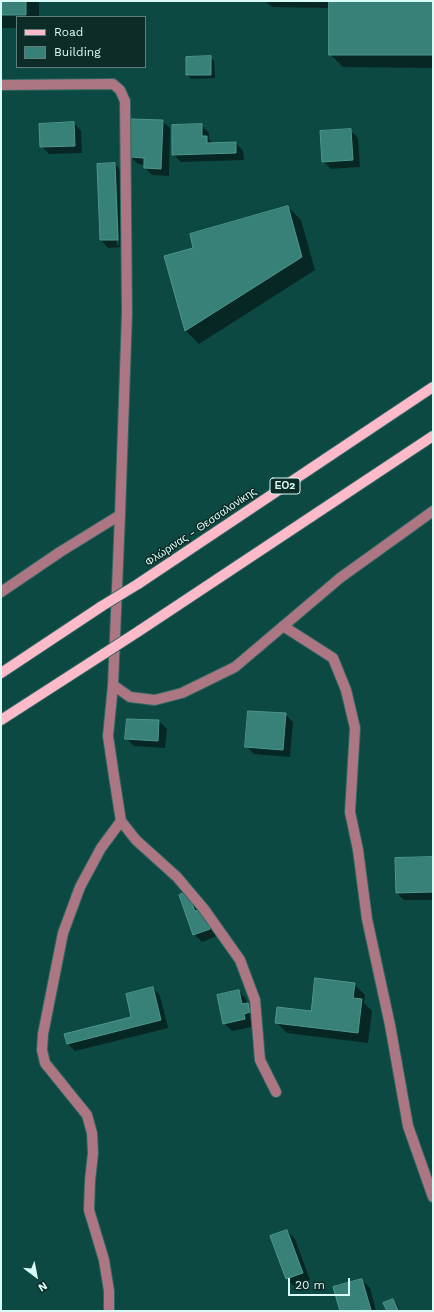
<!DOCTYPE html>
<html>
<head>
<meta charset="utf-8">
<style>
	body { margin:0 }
	#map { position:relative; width:434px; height:1312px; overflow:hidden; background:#0d4943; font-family:"Work Sans",sans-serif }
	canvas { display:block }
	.frame { position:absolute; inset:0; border:2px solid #d9fcf7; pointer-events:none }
	.legend { position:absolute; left:16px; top:16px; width:130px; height:52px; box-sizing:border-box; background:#0d2c28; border:1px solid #5f7f7b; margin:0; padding:5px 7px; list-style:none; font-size:12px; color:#d9fcf7 }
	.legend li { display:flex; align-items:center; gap:8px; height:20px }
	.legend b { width:20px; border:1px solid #5f7f7b }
	.north { position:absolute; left:16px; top:1256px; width:40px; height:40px; -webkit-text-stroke:3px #0d2c28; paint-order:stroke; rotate:148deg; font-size:11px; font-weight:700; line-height:16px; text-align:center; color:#d9fcf7 }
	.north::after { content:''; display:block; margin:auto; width:14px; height:18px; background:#d9fcf7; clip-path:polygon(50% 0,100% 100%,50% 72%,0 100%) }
	.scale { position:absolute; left:288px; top:1278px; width:62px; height:18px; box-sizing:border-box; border:2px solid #d9fcf7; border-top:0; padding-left:5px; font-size:12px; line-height:14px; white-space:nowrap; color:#d9fcf7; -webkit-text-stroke:3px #0d2c28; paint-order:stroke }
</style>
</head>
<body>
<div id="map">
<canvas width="434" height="1312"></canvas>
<div class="frame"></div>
<ul class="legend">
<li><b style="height:5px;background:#fdbbc9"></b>Road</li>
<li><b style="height:11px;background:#378178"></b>Building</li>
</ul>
<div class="north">N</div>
<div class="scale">20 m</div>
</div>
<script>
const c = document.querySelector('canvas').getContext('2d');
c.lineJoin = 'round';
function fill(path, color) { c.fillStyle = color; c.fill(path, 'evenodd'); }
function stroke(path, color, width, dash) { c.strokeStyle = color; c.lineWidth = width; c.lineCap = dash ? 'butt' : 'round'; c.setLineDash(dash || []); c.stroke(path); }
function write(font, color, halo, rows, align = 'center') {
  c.font = font + ' "Work Sans",sans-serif'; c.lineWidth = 3; c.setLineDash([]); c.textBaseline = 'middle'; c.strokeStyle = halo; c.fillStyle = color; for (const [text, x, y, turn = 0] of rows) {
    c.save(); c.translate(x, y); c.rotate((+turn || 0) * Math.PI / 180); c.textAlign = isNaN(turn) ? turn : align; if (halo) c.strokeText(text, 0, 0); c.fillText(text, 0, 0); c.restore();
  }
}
const shadow = new Path2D(`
	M 1,1 L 39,1 L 39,17 L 17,17 L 17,28 L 1,28 Z
	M 265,1 L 433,1 L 433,68 L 343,67 L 330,54 L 330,8 L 272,7 Z
	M 210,57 L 214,61 L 215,78 L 191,79 L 187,75 Z
	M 162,121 L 170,128 L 169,176 L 152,175 L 145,168 L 145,165 L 138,164 L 131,157 Z
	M 74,123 L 81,131 L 82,153 L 49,154 L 41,146 Z
	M 201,125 L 209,133 L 209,139 L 213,144 L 236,143 L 243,151 L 244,160 L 181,162 L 173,154 Z
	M 350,130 L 358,138 L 360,167 L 331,169 L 323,161 Z
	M 115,164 L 122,172 L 125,247 L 108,248 L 101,240 L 98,165 ZM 114,170 L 116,170 L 119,245 L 117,245 Z
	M 288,207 L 301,220 L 315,270 L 199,344 L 186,331 L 165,257 L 194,249 Z
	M 285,714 L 293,722 L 290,757 L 254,754 L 246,746 Z
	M 128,720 L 159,721 L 167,729 L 165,748 L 134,746 L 127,739 Z
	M 433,858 L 433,900 L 404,900 L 397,893 Z
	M 180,896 L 195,901 L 198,911 L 203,910 L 217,936 L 202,942 L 194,934 Z
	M 354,984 L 365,995 L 364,1003 L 372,1011 L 368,1043 L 287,1033 L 276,1022 L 312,1012 Z
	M 153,988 L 160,996 L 168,1028 L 75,1051 L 68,1044 L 133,1018 Z
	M 239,991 L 246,999 L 247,1004 L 255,1012 L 257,1020 L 251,1021 L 252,1027 L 232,1031 L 224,1023 Z
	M 287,1231 L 295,1239 L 310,1280 L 294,1286 L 287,1279 Z
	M 362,1280 L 370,1288 L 376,1311 L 341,1311 L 335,1288 Z
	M 393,1300 L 397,1304 L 400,1311 L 388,1311 L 385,1303 Z`);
const building = new Path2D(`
	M 1,1 L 26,1 L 26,15 L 1,15 Z
	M 329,1 L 433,1 L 433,55 L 329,55 Z
	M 211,56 L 211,75 L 186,75 L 186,57 Z
	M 130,119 L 163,120 L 161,169 L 144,168 L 144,158 L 130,157 Z
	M 74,122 L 75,146 L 40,147 L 39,124 Z
	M 202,124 L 202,136 L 207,136 L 207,143 L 236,142 L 236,153 L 172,155 L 172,125 Z
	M 351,129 L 353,160 L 322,162 L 320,131 Z
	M 115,163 L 118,240 L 100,240 L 97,164 Z
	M 288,206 L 302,257 L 185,331 L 164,256 L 193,248 L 190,234 Z
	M 248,711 L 286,713 L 283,750 L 245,747 Z
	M 127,719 L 159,720 L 158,741 L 125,739 Z
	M 433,857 L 433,892 L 396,893 L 395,858 Z
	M 187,892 L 195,911 L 203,909 L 210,929 L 193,935 L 179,895 Z
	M 315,978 L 355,983 L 353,998 L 362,999 L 358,1033 L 275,1023 L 277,1007 L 311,1011 Z
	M 153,987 L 161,1020 L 67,1044 L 64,1034 L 131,1017 L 126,994 Z
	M 239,990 L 242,1004 L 248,1003 L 250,1012 L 244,1014 L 245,1019 L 223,1024 L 217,995 Z
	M 287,1230 L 303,1273 L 286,1279 L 270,1236 Z
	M 362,1279 L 371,1310 L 340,1311 L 333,1287 Z
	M 393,1299 L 398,1310 L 387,1311 L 383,1303 Z`);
const minor = new Path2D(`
	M 1,85 L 113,84 L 120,90 L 125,101 L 127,313 L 120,515 L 113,685 L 108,736 L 115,783 L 121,821 L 136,840 L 177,877 L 204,909 L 240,960 L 255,1000 L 260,1060 L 276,1092
	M 1,592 L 60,552 L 120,515
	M 283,626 L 333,658 L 346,690 L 355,728 L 350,812 L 358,850 L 367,919 L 390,1025 L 408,1126 L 433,1197
	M 113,685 L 130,697 L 155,700 L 182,693 L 235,667 L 340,578 L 433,511
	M 109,1311 L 109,1291 L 104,1260 L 89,1210 L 90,1181 L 93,1153 L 92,1133 L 87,1115 L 45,1063 L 42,1050 L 43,1034 L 63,933 L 80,887 L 101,848 L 121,821`);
const major = new Path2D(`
	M 138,584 L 433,387
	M 139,631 L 433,436
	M 1,673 L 102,606
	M 1,720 L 105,653`);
const majorBridge = new Path2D(`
	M 102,606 L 138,584
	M 105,653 L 139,631`);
const shields = [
	[285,486,30]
];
const shieldNames = [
	["ΕΟ2",285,486]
];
const streetNames = [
	["Φλώρινας - Θεσσαλονίκης",201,527,-34]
];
fill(shadow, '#0007');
fill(building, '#378178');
stroke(building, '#4e978e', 1);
stroke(minor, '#2e6660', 12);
stroke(major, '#2e6660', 12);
stroke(minor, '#ac7782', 10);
stroke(major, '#fdbbc9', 10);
stroke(majorBridge, '#2e6660', 12, []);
stroke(majorBridge, '#fdbbc9', 10);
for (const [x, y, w] of shields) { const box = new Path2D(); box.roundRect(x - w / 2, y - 8, w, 16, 3); c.fillStyle = '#0d2c28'; c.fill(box); stroke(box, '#d9fcf7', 1); }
write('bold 10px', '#d9fcf7', null, shieldNames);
write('11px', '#d9fcf7', '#0d2c28', streetNames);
</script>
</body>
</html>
